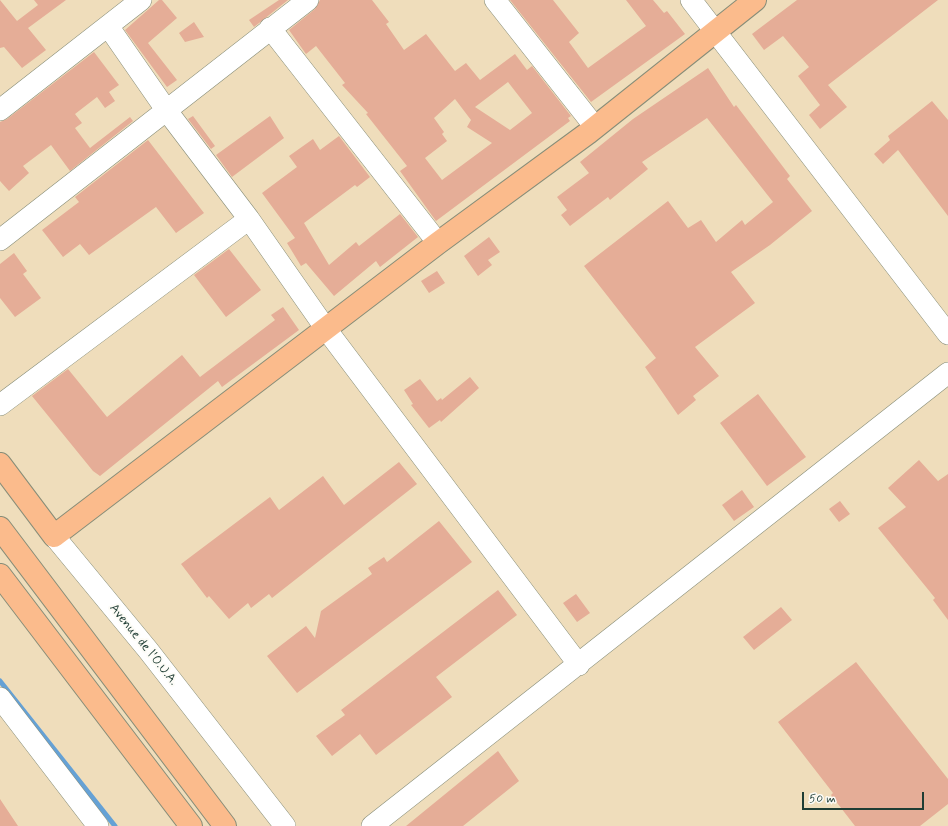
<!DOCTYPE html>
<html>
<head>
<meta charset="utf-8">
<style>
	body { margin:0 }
	#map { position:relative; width:948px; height:826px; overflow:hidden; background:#efddbb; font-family:Mynerve,sans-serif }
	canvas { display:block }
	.scale { position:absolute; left:802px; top:792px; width:122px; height:18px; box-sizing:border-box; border:2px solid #1f3d34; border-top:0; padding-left:5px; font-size:12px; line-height:14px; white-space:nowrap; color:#1f3d34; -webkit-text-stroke:3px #fdfcf7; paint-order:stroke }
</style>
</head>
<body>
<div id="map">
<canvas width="948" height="826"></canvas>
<div class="scale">50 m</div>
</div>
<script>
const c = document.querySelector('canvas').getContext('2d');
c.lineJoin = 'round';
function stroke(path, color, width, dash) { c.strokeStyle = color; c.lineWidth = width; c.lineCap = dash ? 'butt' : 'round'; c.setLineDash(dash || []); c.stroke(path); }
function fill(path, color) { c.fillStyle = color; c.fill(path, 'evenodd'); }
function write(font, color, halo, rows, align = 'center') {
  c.font = font + ' Mynerve,sans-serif'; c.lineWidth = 4; c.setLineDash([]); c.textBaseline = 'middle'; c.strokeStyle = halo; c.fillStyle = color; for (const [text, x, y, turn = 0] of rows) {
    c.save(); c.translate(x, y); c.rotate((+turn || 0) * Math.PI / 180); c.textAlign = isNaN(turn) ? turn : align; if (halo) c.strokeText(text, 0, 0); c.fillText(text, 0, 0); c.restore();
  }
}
const stream = new Path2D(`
	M 0,681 L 115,826`);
const building = new Path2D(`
	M 0,0 L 17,21 L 38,5 L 34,0 L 66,0 L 28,28 L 46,50 L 22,68 L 4,47 L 0,48 Z
	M 159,0 L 162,0 L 177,18 L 148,43 L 177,80 L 167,87 L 125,30 Z
	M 279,0 L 288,0 L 254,27 L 249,20 Z
	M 320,0 L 372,0 L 389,22 L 386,24 L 404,50 L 426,34 L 455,71 L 466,63 L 480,80 L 515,54 L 527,70 L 532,66 L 571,116 L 568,118 L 570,121 L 436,221 L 400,171 L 407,166 L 366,114 L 368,113 L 342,85 L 345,83 L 316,46 L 306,54 L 289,30 L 315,9 ZM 508,82 L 532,113 L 510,130 L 475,107 ZM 455,99 L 471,120 L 467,127 L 492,143 L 442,180 L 425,158 L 447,141 L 442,134 L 444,132 L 434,118 Z
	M 510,0 L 553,0 L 579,33 L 569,42 L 588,68 L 646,26 L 626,0 L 653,0 L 664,13 L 667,11 L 685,34 L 591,102 Z
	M 797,0 L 938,0 L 828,85 L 847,107 L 820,129 L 809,115 L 820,105 L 798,76 L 809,67 L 783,36 L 764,50 L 752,34 Z
	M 194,22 L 204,37 L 185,42 L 179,33 Z
	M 94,52 L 119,85 L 109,92 L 115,101 L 105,108 L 97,97 L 75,114 L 82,123 L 75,128 L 90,148 L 130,117 L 133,121 L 70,171 L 51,145 L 23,166 L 29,173 L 9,191 L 0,181 L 0,122 L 7,119 Z
	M 708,68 L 734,107 L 736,105 L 790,176 L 787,179 L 812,211 L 770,245 L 731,272 L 755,303 L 695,347 L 719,376 L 693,396 L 696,400 L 678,415 L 645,367 L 656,358 L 584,266 L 668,201 L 688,228 L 701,220 L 716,242 L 742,220 L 745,225 L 773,202 L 707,118 L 642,162 L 648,169 L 610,200 L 608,197 L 570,226 L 561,215 L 567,210 L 557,197 L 589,173 L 580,162 L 633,119 Z
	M 932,101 L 948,120 L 948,216 L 898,150 L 883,164 L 874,154 L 890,140 L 888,136 Z
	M 193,116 L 215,146 L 211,149 L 188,119 Z
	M 270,116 L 284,138 L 232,177 L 216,155 Z
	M 339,136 L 370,177 L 357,187 L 355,185 L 304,223 L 329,265 L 356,242 L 359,246 L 400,214 L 418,237 L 380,267 L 376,261 L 334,296 L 306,263 L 301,266 L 287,243 L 295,238 L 262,193 L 297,167 L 289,156 L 313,139 L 320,150 Z
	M 148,140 L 204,213 L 176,233 L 156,207 L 89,255 L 80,244 L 63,257 L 42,230 L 79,202 L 75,197 Z
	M 489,237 L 500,252 L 488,260 L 492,265 L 478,276 L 464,256 Z
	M 229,249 L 261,290 L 226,317 L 194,275 Z
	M 14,253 L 27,271 L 23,274 L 41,298 L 15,317 L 0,298 L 0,264 Z
	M 437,271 L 445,283 L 429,293 L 421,281 Z
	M 283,307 L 299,330 L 222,387 L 218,381 L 100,476 L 93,471 L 32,396 L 68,369 L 107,417 L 182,355 L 200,377 L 275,320 L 271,315 Z
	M 470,377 L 479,388 L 441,422 L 440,420 L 429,428 L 411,405 L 413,404 L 404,390 L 420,379 L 437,401 L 441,398 L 442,400 Z
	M 758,394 L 806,457 L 767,486 L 720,423 Z
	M 919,460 L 938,481 L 948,474 L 948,620 L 933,600 L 935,598 L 878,528 L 906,507 L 888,488 Z
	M 399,462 L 417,484 L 272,598 L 269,594 L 251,608 L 248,603 L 229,619 L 209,596 L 207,598 L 181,564 L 270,497 L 279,510 L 323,476 L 344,505 Z
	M 742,490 L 754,507 L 734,521 L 722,505 Z
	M 840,501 L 850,514 L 839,522 L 829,509 Z
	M 439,521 L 472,562 L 297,693 L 267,656 L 306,626 L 315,638 L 321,611 L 372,574 L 368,568 L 384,557 L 387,562 Z
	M 498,590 L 517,615 L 436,677 L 452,697 L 376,755 L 360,734 L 332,756 L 316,736 L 345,715 L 341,710 Z
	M 576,594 L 590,613 L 577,622 L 563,603 Z
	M 781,607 L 792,620 L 754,650 L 743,637 Z
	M 856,662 L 948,779 L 948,804 L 920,826 L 855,826 L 831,795 L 833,793 L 778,722 Z
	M 498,751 L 519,781 L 463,826 L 406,826 Z
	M 0,799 L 18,826 L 0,826 Z`);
const minor = new Path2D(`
	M 495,0 L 595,127
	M 691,0 L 948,334
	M 108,26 L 167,111 L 249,219 L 326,329 L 579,665
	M 270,28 L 438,243
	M 0,110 L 141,0
	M 0,240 L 308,0
	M 0,405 L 249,219
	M 54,536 L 148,650 L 285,826
	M 0,698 L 98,826
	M 372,826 L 948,373`);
const major = new Path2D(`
	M 0,464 L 54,536 L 438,243 L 588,133 L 755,0`);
const highway = new Path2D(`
	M 0,528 L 225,826
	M 0,575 L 191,826`);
const streetNames = [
	["Avenue de l'O.U.A.",143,645,51]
];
stroke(stream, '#65a1d5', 5);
fill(building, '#e5ad97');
stroke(minor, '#878d78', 22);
stroke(major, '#878d78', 24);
stroke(highway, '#878d78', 24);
stroke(minor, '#fff', 21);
stroke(major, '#fbbb8c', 22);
stroke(highway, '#fbbb8c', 22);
write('13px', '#1f3d34', '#fdfcf7', streetNames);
</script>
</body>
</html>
